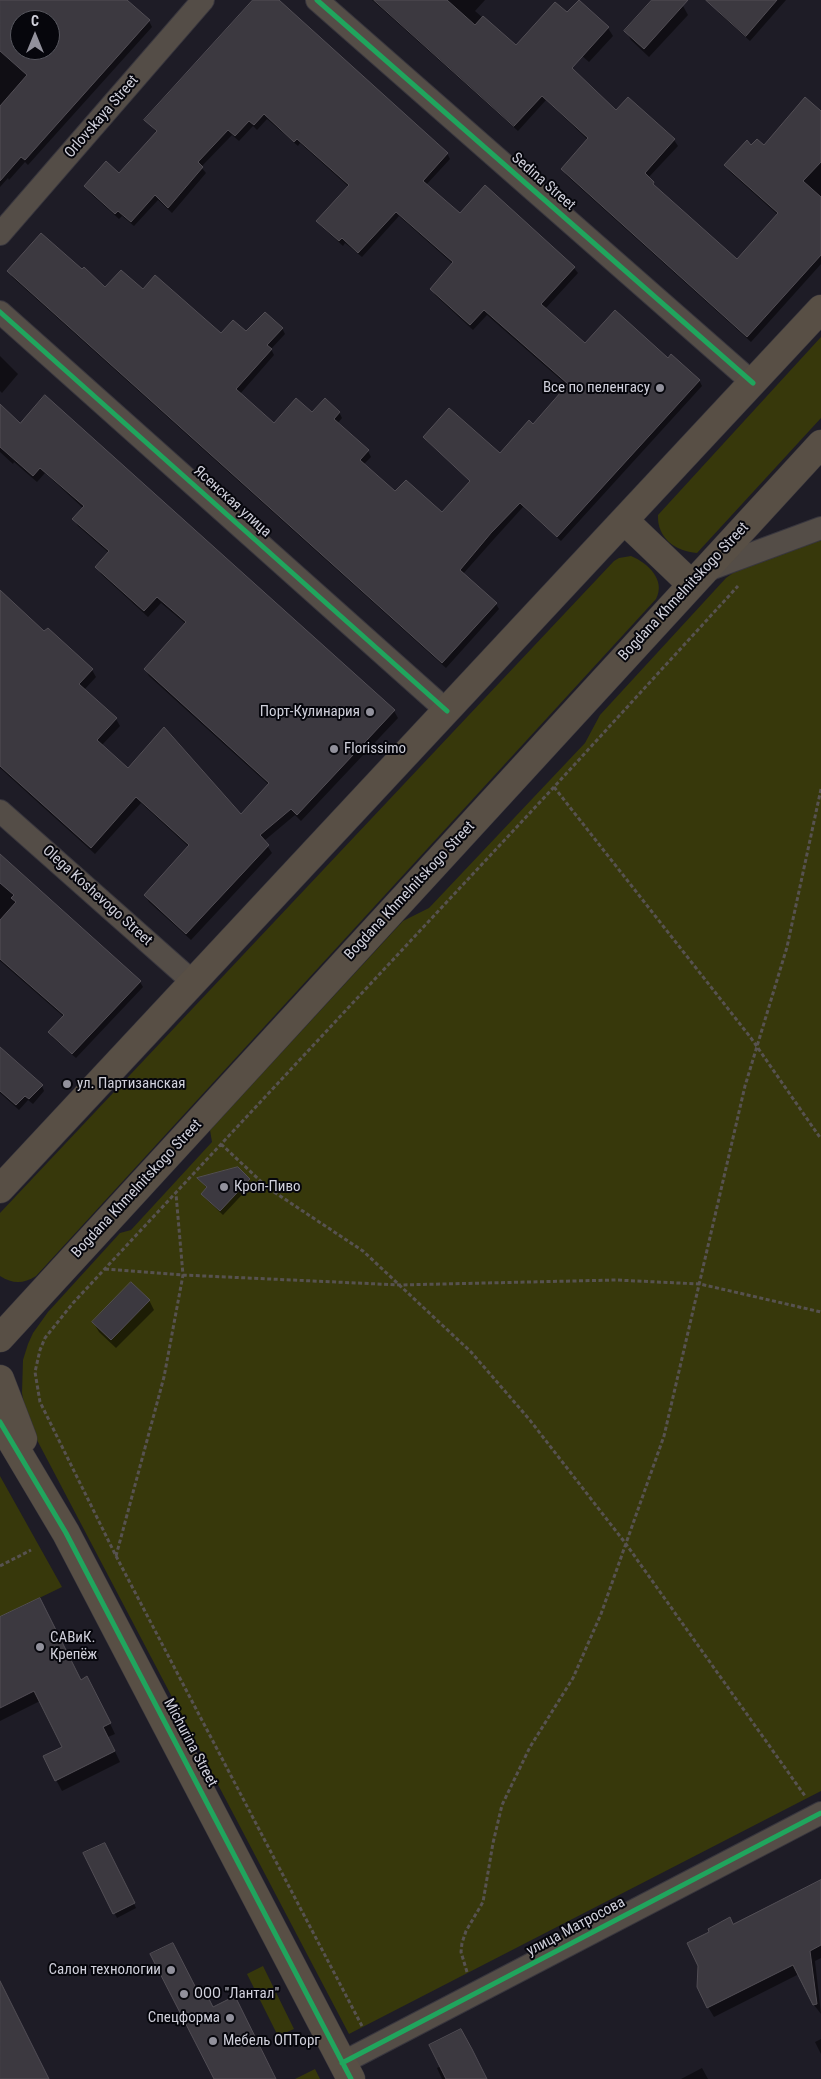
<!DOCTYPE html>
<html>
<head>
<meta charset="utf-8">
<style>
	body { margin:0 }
	#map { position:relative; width:821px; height:2079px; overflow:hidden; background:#1e1c26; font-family:"Roboto Condensed",sans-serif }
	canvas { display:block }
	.north { position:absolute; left:10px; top:10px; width:50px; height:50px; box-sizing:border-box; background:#06060c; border:1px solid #57575f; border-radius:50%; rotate:0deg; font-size:14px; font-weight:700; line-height:20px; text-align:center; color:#d0d0db }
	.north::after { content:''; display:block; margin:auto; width:18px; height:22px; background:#92919c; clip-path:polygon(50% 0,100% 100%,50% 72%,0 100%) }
</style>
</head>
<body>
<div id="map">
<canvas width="821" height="2079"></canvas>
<div class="north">С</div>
</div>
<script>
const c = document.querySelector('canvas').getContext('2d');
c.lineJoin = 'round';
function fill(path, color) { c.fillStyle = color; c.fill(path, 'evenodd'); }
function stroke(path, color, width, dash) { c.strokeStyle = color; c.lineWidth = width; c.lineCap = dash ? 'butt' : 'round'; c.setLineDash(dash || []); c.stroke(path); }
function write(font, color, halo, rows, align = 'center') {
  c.font = font + ' "Roboto Condensed",sans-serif'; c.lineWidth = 4; c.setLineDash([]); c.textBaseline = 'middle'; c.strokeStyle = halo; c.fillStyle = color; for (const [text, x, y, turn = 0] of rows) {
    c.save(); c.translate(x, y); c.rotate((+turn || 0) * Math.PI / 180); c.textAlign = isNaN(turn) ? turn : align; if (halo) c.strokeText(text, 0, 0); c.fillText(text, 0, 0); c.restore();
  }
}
const green = new Path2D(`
	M 821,337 L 821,418 L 697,553 C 675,551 657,538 658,515 Z
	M 821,533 L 821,1791 L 349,2034 L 37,1440 L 25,1409 L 22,1393 L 23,1360 L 28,1344 L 33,1333 L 48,1312 L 120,1233 L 131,1230 L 212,1142 L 210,1130 L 403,921 L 429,908 L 585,743 L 600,715 L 726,578 L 737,570 Z
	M 631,556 C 648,563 666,580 656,599 L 36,1276 C 23,1284 13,1284 0,1276 L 0,1213 L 614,561 L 619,558 Z
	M 0,1476 L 62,1587 L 0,1617 Z
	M 263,1966 L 294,2029 L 278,2036 L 247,1974 Z
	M 315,2069 L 320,2079 L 295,2079 Z`);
const shadow = new Path2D(`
	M 0,0 L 127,0 L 149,21 L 152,27 L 28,165 L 25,162 L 9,180 L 8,178 L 0,187 ZM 20,20 L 50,20 L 50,50 L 20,50 Z
	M 254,0 L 277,0 L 447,153 L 450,159 L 426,185 L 460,215 L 485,187 L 574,268 L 578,273 L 545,309 L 585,345 L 668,359 L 699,380 L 702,386 L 561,541 L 523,507 L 494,539 L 463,574 L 496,604 L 499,609 L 446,668 L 12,277 L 9,271 L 82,271 L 106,288 L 143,291 L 221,334 L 282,328 L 285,334 L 271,349 L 274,355 L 240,394 L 274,424 L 312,414 L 339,412 L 342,418 L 337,424 L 368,451 L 371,457 L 364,464 L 395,493 L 442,514 L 471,482 L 428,442 L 424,437 L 500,455 L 533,426 L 568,386 L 487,315 L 473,330 L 435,295 L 432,289 L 453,264 L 399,216 L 362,257 L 345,243 L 343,246 L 321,226 L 318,221 L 349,187 L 300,143 L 298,146 L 267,119 L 257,130 L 253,126 L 239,141 L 232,135 L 201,167 L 206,173 L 172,213 L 158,200 L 134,226 L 122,216 L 119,219 L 89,192 L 85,186 L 119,175 L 157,133 L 146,120 Z
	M 372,0 L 485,0 L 475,11 L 590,111 L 617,111 L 628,99 L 674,140 L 678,146 L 648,178 L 657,189 L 737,261 L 778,215 L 729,171 L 726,165 L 751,146 L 764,147 L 821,113 L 821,264 L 751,342 L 566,175 L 562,169 L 588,140 L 546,100 L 518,131 Z
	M 654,0 L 676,0 L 683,6 L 688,15 L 649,57 L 631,40 L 626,31 Z
	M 723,0 L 786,0 L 750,41 L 720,14 L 716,8 Z
	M 579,1 L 608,28 L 613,36 L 589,62 L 548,26 L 567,14 Z
	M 0,356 L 18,374 L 2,393 L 0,391 Z
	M 0,406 L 20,425 L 394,711 L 398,718 L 301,821 L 295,815 L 264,841 L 272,853 L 191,940 L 149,902 L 145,895 L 189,847 L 141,803 L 95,854 L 0,768 L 0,601 L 92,670 L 96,677 L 84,690 L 116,719 L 120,726 L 101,746 L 128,769 L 241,816 L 269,785 L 149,676 L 145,669 L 186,624 L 161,603 L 148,617 L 101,574 L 97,567 L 109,553 L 78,526 L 74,519 L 83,508 L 45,473 L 37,482 L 14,462 L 13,464 L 0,452 Z
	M 0,856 L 140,982 L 143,987 L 76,1058 L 52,1037 L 50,1032 L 64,1017 L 0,961 Z
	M 0,1048 L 42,1086 L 44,1091 L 33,1104 L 28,1100 L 19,1110 L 0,1093 Z
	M 199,1179 L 249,1179 L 252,1184 L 223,1215 L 205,1198 L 202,1194 L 207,1188 Z
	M 149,1300 L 154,1310 L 116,1348 L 99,1332 L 93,1322 Z
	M 0,1619 L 93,1688 L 115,1734 L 108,1737 L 120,1762 L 62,1791 L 44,1757 L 63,1748 L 40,1701 L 0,1721 Z
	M 107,1848 L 136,1908 L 117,1918 L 85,1854 Z
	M 821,1886 L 821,1958 L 815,1961 L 821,2014 L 814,2005 L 799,1974 L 714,2017 L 708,2007 L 733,1925 Z
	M 821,2039 L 821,2054 L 815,2042 Z
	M 441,2066 L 486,2079 L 442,2079 L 437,2068 Z
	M 702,2068 L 708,2079 L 681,2079 Z`);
const building = new Path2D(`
	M 0,0 L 127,0 L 150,20 L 25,160 L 21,157 L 0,181 L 0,106 L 27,75 L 0,51 ZM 20,20 L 50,20 L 50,50 L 20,50 Z
	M 253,0 L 279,0 L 448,153 L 423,181 L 460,213 L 485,185 L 575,267 L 541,304 L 585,343 L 615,310 L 668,358 L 671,354 L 700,380 L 557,537 L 520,503 L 491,533 L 460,570 L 497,603 L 442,663 L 7,271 L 41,233 L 82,269 L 84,267 L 105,287 L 121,270 L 143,289 L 155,275 L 221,333 L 233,320 L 246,331 L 265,312 L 283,328 L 267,345 L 272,349 L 236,389 L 274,423 L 296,398 L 312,412 L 325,398 L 340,412 L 334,419 L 369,450 L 360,460 L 395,491 L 406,480 L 442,512 L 470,481 L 423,437 L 449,408 L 500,453 L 529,420 L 533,424 L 568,384 L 484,310 L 470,325 L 430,289 L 453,262 L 396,212 L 358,253 L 342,238 L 339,241 L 316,221 L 349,185 L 297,139 L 294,142 L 264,114 L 254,125 L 249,121 L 235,136 L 228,130 L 198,162 L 203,167 L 168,208 L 155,195 L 131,222 L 118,211 L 115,214 L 84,186 L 106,161 L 119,173 L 157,131 L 144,120 Z
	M 374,0 L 447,0 L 475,25 L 483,16 L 516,45 L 555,2 L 567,12 L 579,0 L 609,27 L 572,68 L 616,110 L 628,97 L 675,139 L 645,173 L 654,182 L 653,184 L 737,259 L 778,213 L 724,165 L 747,140 L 751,145 L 757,139 L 764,145 L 805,97 L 821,111 L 821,162 L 803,181 L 821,197 L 821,255 L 747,337 L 561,169 L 588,138 L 542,96 L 514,126 Z
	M 652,0 L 688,0 L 644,49 L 624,31 Z
	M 706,0 L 777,0 L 746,36 Z
	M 45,395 L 395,710 L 297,815 L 291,809 L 260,835 L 269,845 L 186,934 L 144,895 L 189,845 L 136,797 L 91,848 L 0,766 L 0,590 L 44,631 L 48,628 L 93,669 L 79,684 L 117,718 L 97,740 L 128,768 L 164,727 L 241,814 L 269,783 L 144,669 L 186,622 L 157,597 L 144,611 L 95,567 L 109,551 L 72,519 L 84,506 L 40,468 L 33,476 L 0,447 L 0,404 L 20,423 Z
	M 0,854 L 141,981 L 72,1054 L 48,1032 L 64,1015 L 0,959 L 0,920 L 16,902 L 11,898 L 14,895 L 0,883 Z
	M 0,1047 L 43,1085 L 29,1099 L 25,1096 L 16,1105 L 0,1091 Z
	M 238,1167 L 250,1179 L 220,1211 L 201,1194 L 207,1187 L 197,1178 Z
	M 131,1282 L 150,1300 L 111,1340 L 92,1322 Z
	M 40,1598 L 81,1680 L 87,1676 L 111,1723 L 103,1727 L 115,1751 L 55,1781 L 43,1756 L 62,1747 L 34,1691 L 0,1708 L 0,1617 Z
	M 105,1843 L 135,1903 L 113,1914 L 83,1853 Z
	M 821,1880 L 821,1945 L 810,1951 L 817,2004 L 813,2005 L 793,1965 L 707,2008 L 697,1987 L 698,1966 L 687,1943 L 709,1932 L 708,1929 L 730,1917 L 733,1924 Z
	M 173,1943 L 198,1992 L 204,1989 L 213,2007 L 235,1996 L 276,2079 L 214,2079 L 150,1954 Z
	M 0,1981 L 49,2079 L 0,2079 Z
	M 461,2029 L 472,2049 L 487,2079 L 446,2079 L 429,2045 Z`);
const path = new Path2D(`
	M 554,787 L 751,1038 L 821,1139
	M 221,1144 L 268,1188 L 363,1251 L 471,1352 L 491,1375 L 529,1419 L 626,1544 L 805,1796
	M 105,1269 L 183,1275 L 400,1285 L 616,1280 L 700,1284 L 821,1312
	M 116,1556 L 164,1377 L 183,1275 L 176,1194
	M 0,1566 L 31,1550
	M 467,1972 L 461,1952 L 462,1943 L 466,1931 L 483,1902 L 493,1843 L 502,1805 L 530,1747 L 573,1678 L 601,1614 L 664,1436 L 745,1086 L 787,947 L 821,789
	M 362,2026 L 116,1556 L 40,1402 L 35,1372 L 40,1350 L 45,1338 L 73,1303 L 554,787 L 738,586`);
const street = new Path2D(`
	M 317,0 L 753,383
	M 0,234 L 203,0
	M 0,312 L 447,711
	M 705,571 L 821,528
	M 0,811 L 193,982
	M 342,2063 L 821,1813`);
const secondary = new Path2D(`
	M 625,521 L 691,584
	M 0,1189 L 821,309
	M 0,1338 L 821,444
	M 0,1379 L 23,1439
	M 0,1422 L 66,1533 L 351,2079`);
const cycleway = new Path2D(`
	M 317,0 L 753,383
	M 0,312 L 447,711
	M 0,1422 L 66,1533 L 351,2079
	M 342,2063 L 821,1813`);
const markers = [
	[660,388,5,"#92919c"],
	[370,712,5,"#92919c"],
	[334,749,5,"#92919c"],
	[67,1084,5,"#92919c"],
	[224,1187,5,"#92919c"],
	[40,1647,5,"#92919c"],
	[171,1970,5,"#92919c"],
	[184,1994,5,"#92919c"],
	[230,2018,5,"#92919c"],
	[213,2041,5,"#92919c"]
];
const streetNames = [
	["Orlovskaya Street",102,117,-49],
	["Sedina Street",543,182,41],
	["Ясенская улица",232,502,42],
	["Bogdana Khmelnitskogo Street",684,592,-47],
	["Bogdana Khmelnitskogo Street",410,891,-47],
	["Olega Koshevogo Street",97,896,42],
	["Bogdana Khmelnitskogo Street",137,1189,-47],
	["Michurina Street",190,1743,62],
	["улица Матросова",576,1927,-28]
];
const poiNames = [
	["Все по пеленгасу",650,388,"right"],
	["Порт-Кулинария",360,712,"right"],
	["Florissimo",344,749],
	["ул. Партизанская",77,1084],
	["Кроп-Пиво",234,1187],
	["САВиК.",50,1638],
	["Крепёж",50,1655],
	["Салон технологии",161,1970,"right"],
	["ООО \"Лантал\"",194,1994],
	["Спецформа",220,2018,"right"],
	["Мебель ОПТорг",223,2041]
];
fill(green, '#37380b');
fill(shadow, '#0007');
fill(building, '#3c3940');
stroke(building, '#524e55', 1);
stroke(street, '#38363e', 24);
stroke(secondary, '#38363e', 29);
stroke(path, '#575250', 3, [4, 2.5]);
stroke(street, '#544d47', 22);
stroke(secondary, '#584f45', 28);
stroke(cycleway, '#20a55d', 5);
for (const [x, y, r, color] of markers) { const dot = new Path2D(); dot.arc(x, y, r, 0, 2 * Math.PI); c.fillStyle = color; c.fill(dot); stroke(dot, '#06060c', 2); }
write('15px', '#d0d0db', '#06060c', streetNames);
write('15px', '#d0d0db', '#06060c', poiNames, 'left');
</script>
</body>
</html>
